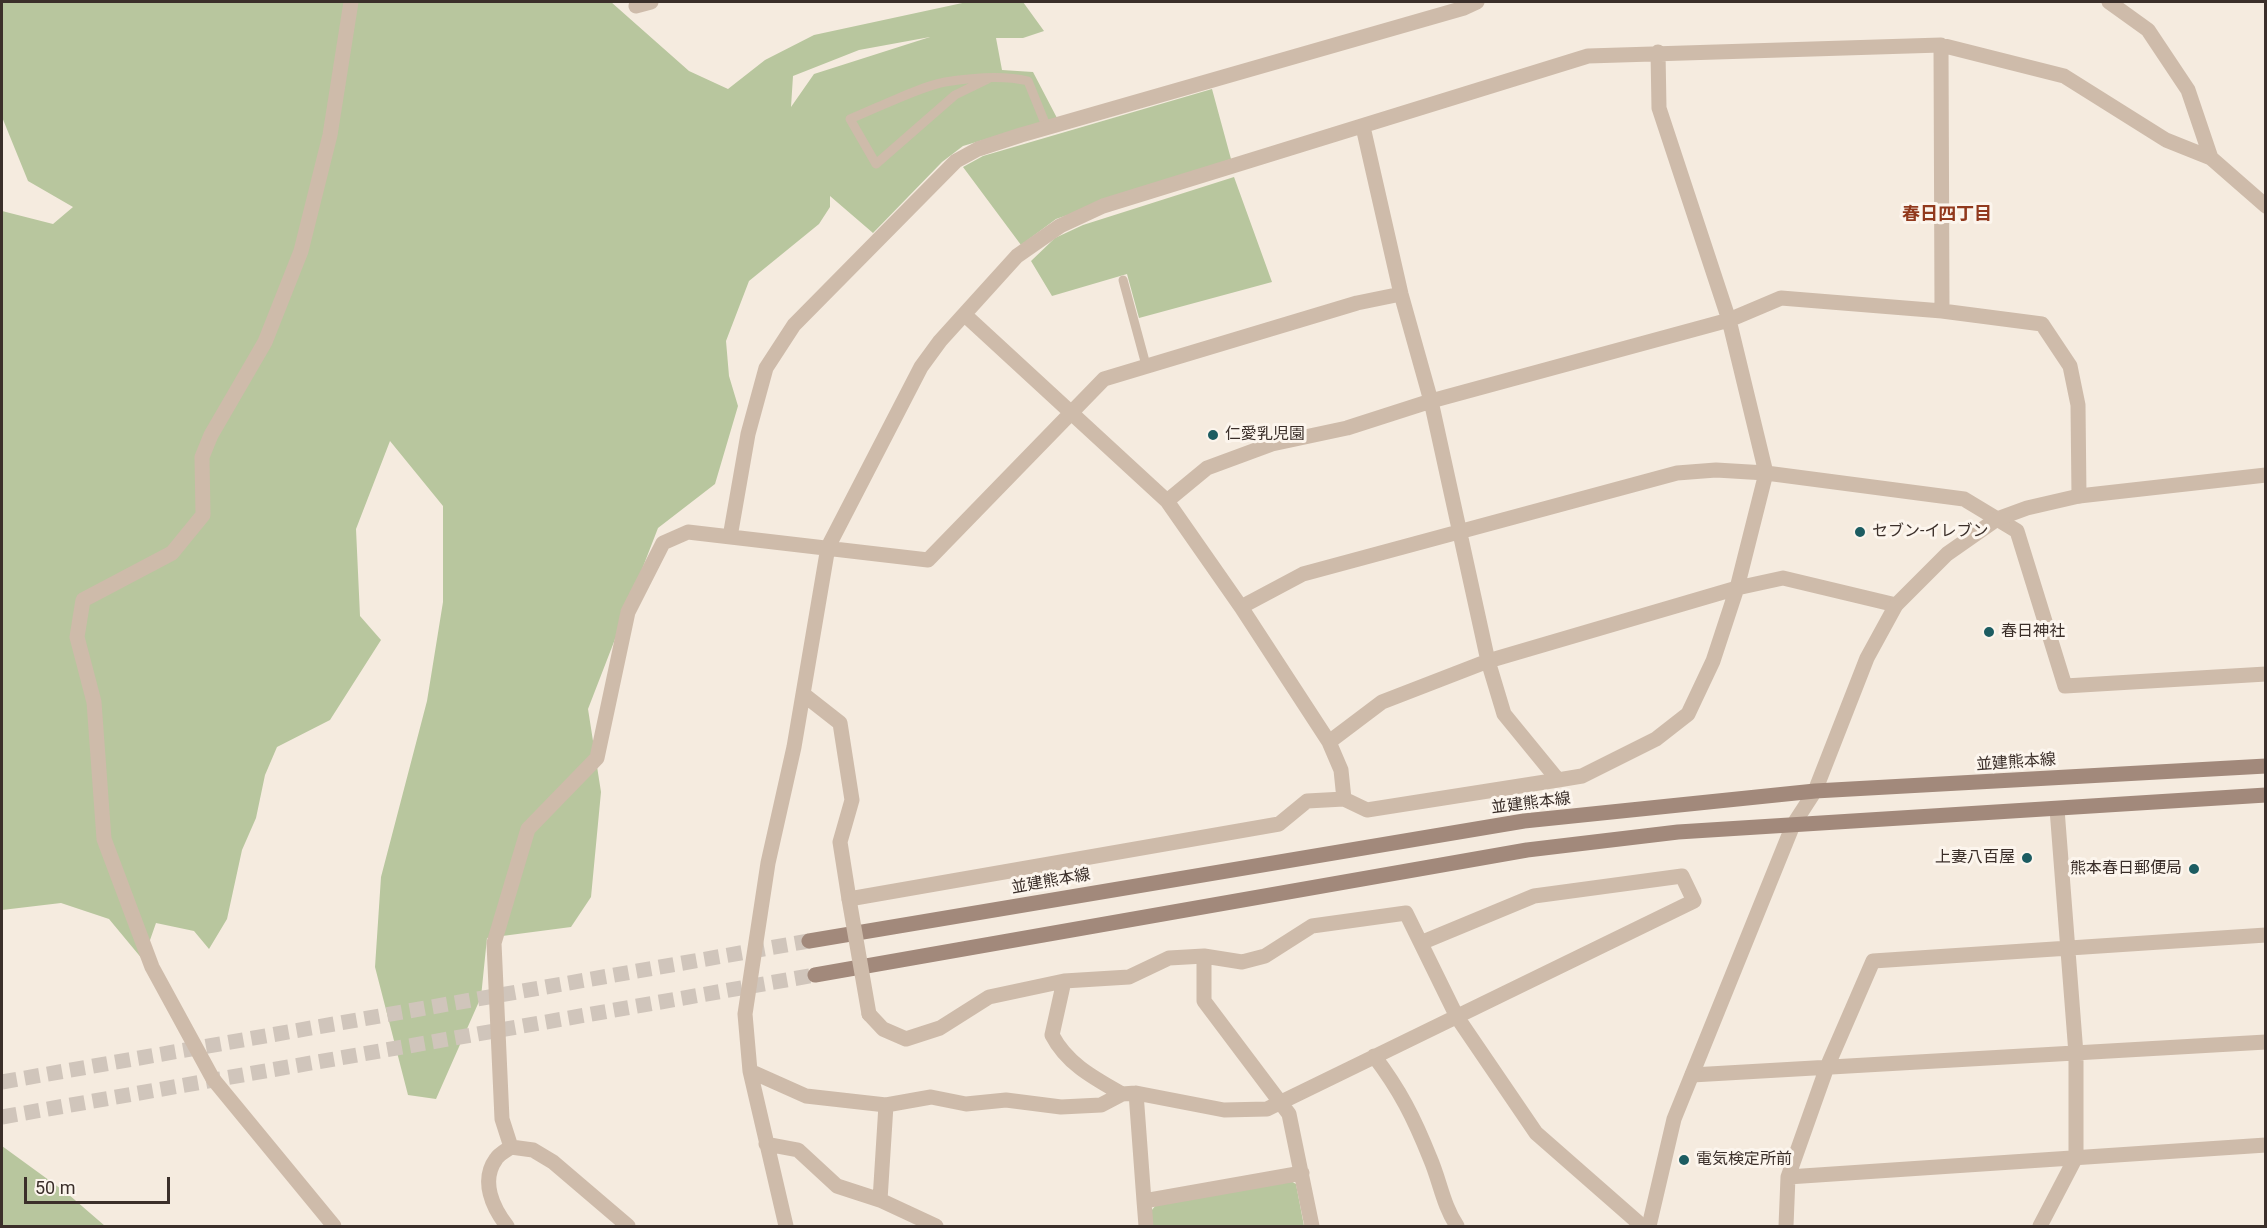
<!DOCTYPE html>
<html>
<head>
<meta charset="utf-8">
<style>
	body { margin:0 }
	#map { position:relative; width:2267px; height:1228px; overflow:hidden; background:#f5ebdf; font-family:Roboto,sans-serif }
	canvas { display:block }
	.frame { position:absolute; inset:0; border:3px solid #3b2f2a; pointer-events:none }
	.scale { position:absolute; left:24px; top:1177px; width:146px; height:27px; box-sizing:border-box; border:3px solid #3b2f2a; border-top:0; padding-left:8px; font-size:18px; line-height:21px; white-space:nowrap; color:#3b2f2a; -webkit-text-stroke:4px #fcf5ed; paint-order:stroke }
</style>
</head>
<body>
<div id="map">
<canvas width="2267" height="1228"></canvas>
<div class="frame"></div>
<div class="scale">50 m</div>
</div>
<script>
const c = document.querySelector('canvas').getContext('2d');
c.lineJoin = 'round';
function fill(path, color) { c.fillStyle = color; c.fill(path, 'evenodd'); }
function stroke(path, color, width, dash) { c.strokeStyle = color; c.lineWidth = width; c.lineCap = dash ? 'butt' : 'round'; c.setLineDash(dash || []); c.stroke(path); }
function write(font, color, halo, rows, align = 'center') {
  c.font = font + ' Roboto,"Noto Sans JP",sans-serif'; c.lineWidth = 6; c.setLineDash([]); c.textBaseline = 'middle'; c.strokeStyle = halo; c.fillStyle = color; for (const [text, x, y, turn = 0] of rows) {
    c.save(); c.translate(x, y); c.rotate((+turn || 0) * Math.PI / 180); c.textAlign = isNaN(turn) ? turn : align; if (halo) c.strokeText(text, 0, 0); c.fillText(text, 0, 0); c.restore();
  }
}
const green = new Path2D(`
	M 2,2 L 611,2 L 689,71 L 728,89 L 765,60 L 814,35 L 967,2 L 1023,2 L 1044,31 L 1023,38 L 996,38 L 1002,70 L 1033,72 L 1057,118 L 963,146 L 942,162 L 873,233 L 830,196 L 830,207 L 819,224 L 749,281 L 726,341 L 729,376 L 738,406 L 715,484 L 658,528 L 588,709 L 601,792 L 591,897 L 571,927 L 487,938 L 481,997 L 436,1099 L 408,1095 L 375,967 L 381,877 L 427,701 L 443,602 L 443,506 L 390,441 L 356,529 L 360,616 L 381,640 L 330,720 L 277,747 L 265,775 L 256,818 L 242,850 L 227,919 L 209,949 L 194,931 L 156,923 L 143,960 L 109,919 L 61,903 L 2,910 L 2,211 L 53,224 L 73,207 L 28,181 L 2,117 ZM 930,37 L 814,74 L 791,107 L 793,76 L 859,50 Z
	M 1212,89 L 1231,159 L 1056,219 L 1021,245 L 963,167 L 983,156 Z
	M 1234,177 L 1272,282 L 1139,318 L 1127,274 L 1052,296 L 1031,261 L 1055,238 L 1083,225 Z
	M 2,1146 L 68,1194 L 105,1226 L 2,1226 Z
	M 1289,1180 L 1296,1184 L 1304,1226 L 1152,1226 L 1151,1211 L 1157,1204 Z`);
const secondaryTunnel = new Path2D(`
	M 2,1082 L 809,941
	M 2,1117 L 815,975`);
const service = new Path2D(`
	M 988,79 L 955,95 L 876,164 L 850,119 C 875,109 921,86 945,82 C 970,78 1004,75 1028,81 L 1047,128
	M 1123,280 L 1146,365`);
const minor = new Path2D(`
	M 2109,2 L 2148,30 L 2188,90 L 2211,158
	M 636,6 L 651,2
	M 1941,45 L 1942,311
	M 965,315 L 1167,501 L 1241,607 L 1329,742 L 1341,770 L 1344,799
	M 1167,501 L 1207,468 L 1272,444 L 1347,428 L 1431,401 L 1729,320 L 1781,298 L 1942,311 L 2042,324 L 2070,366 L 2078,405 L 2079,496
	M 730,537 L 748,434 L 766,368 L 794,325 L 956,161 L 978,149 L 1021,135 L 1464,8 L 1477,2
	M 1241,607 L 1303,574 L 1677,473 L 1716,470 L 1766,473 L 1964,499 L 2017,531 L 2065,686 L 2266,674
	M 803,694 L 840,723 L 852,800 L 840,842 L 849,899 L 1279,824 L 1307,801 L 1344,799 L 1367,810 L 1558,780 L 1504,714 L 1488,661 L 1431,401 L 1401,294 L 1363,127
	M 1329,742 L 1382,702 L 1488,661 L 1737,588 L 1783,578 L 1896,605
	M 1558,780 L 1582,776 L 1656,739 L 1688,714 L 1713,661 L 1737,588 L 1766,473 L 1729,320 L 1659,108 L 1658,52
	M 1204,956 L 1204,1001 L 1289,1114 L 1312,1226
	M 1064,981 L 1129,977 L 1169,958 L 1204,956 L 1242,962 L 1265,956 L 1312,926 L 1406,913 L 1457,1017 L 1536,1133 L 1642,1226
	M 869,1014 L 883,1029 L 906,1039 L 940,1028 L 989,997 L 1064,981 L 1052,1035 C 1067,1064 1094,1078 1122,1094
	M 1374,1056 C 1400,1090 1414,1118 1430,1158 C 1440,1181 1443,1205 1457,1226
	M 750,1071 L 806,1096 L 886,1105 L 931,1097 L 966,1104 L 1006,1100 L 1061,1107 L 1101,1105 L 1122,1094 L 1136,1093 L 1224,1110 L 1267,1109 L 1694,901 L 1682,876 L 1534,896 L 1423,942
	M 1692,1075 L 2266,1042
	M 1136,1093 L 1144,1201 L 1302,1173
	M 766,1144 L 798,1150 L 837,1186 L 880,1200 L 936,1226
	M 511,1147 L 502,1119 L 494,943 L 528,829 L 597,758 L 628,612 L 663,543 L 688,532 L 928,560 L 1104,379 L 1357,303 L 1401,294
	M 1788,1177 L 2266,1145
	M 880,1200 L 886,1105
	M 1144,1201 L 1146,1226
	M 334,1226 L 213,1079 L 152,967 L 104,839 L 94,702 L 77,637 L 83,600 L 172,553 L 203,515 L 202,457 L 211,435 L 265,342 L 301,251 L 330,135 L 351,2
	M 507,1226 C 493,1208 480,1181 496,1159 C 499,1154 507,1150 511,1147 L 533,1150 L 553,1162 L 628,1226
	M 786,1226 L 750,1071 L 745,1014 L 768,863 L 794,747 L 828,547 L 921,367 L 940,341 L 1017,256 L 1060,226 L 1103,206 L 1588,56 L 1941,45 L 2064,76 L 2166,140 L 2211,158 L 2266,206
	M 1786,1226 L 1788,1177 L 1827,1067 L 1873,961 L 2266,935
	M 2040,1226 L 2076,1157 L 2076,1054 L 2057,809`);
const tertiary = new Path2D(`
	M 1649,1226 L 1674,1119 L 1793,825 L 1815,791 L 1867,658 L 1896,605 L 1947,554 L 1997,519 L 2027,508 L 2079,496 L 2266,475`);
const secondary = new Path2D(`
	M 809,941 L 1524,821 L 1815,791 L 2266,766
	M 815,975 L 1527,850 L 1678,832 L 2266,795`);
const minorBridge = new Path2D(`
	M 849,899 L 869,1014`);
const markers = [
	[1213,435,6,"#1c5c61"],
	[1860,532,6,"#1c5c61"],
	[1989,632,6,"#1c5c61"],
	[2027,858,6,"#1c5c61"],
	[2194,869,6,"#1c5c61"],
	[1684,1160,6,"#1c5c61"]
];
const poiNames = [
	["仁愛乳児園",1225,435],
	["セブン-イレブン",1872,532],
	["春日神社",2001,632],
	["上妻八百屋",2015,858,"right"],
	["熊本春日郵便局",2182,869,"right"],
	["電気検定所前",1696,1160]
];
const streetNames = [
	["並建熊本線",2016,763,-4],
	["並建熊本線",1531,804,-7],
	["並建熊本線",1051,882,-10]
];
const neighbourhoodNames = [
	["春日四丁目",1947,215]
];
fill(green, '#b8c69e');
stroke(secondaryTunnel, '#d0c5bb', 15, [15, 8]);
stroke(service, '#cebbaa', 9);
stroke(minor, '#cebbaa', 15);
stroke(tertiary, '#cebbaa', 15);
stroke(secondary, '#a2897b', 15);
stroke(minorBridge, '#cebbaa', 15);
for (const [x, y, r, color] of markers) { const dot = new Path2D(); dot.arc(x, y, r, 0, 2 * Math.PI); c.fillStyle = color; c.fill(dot); stroke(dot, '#fcf5ed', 2); }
write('16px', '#3b2f2a', '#fcf5ed', poiNames, 'left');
write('16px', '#3b2f2a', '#fcf5ed', streetNames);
write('bold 18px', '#91391d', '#fcf5ed', neighbourhoodNames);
</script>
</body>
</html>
